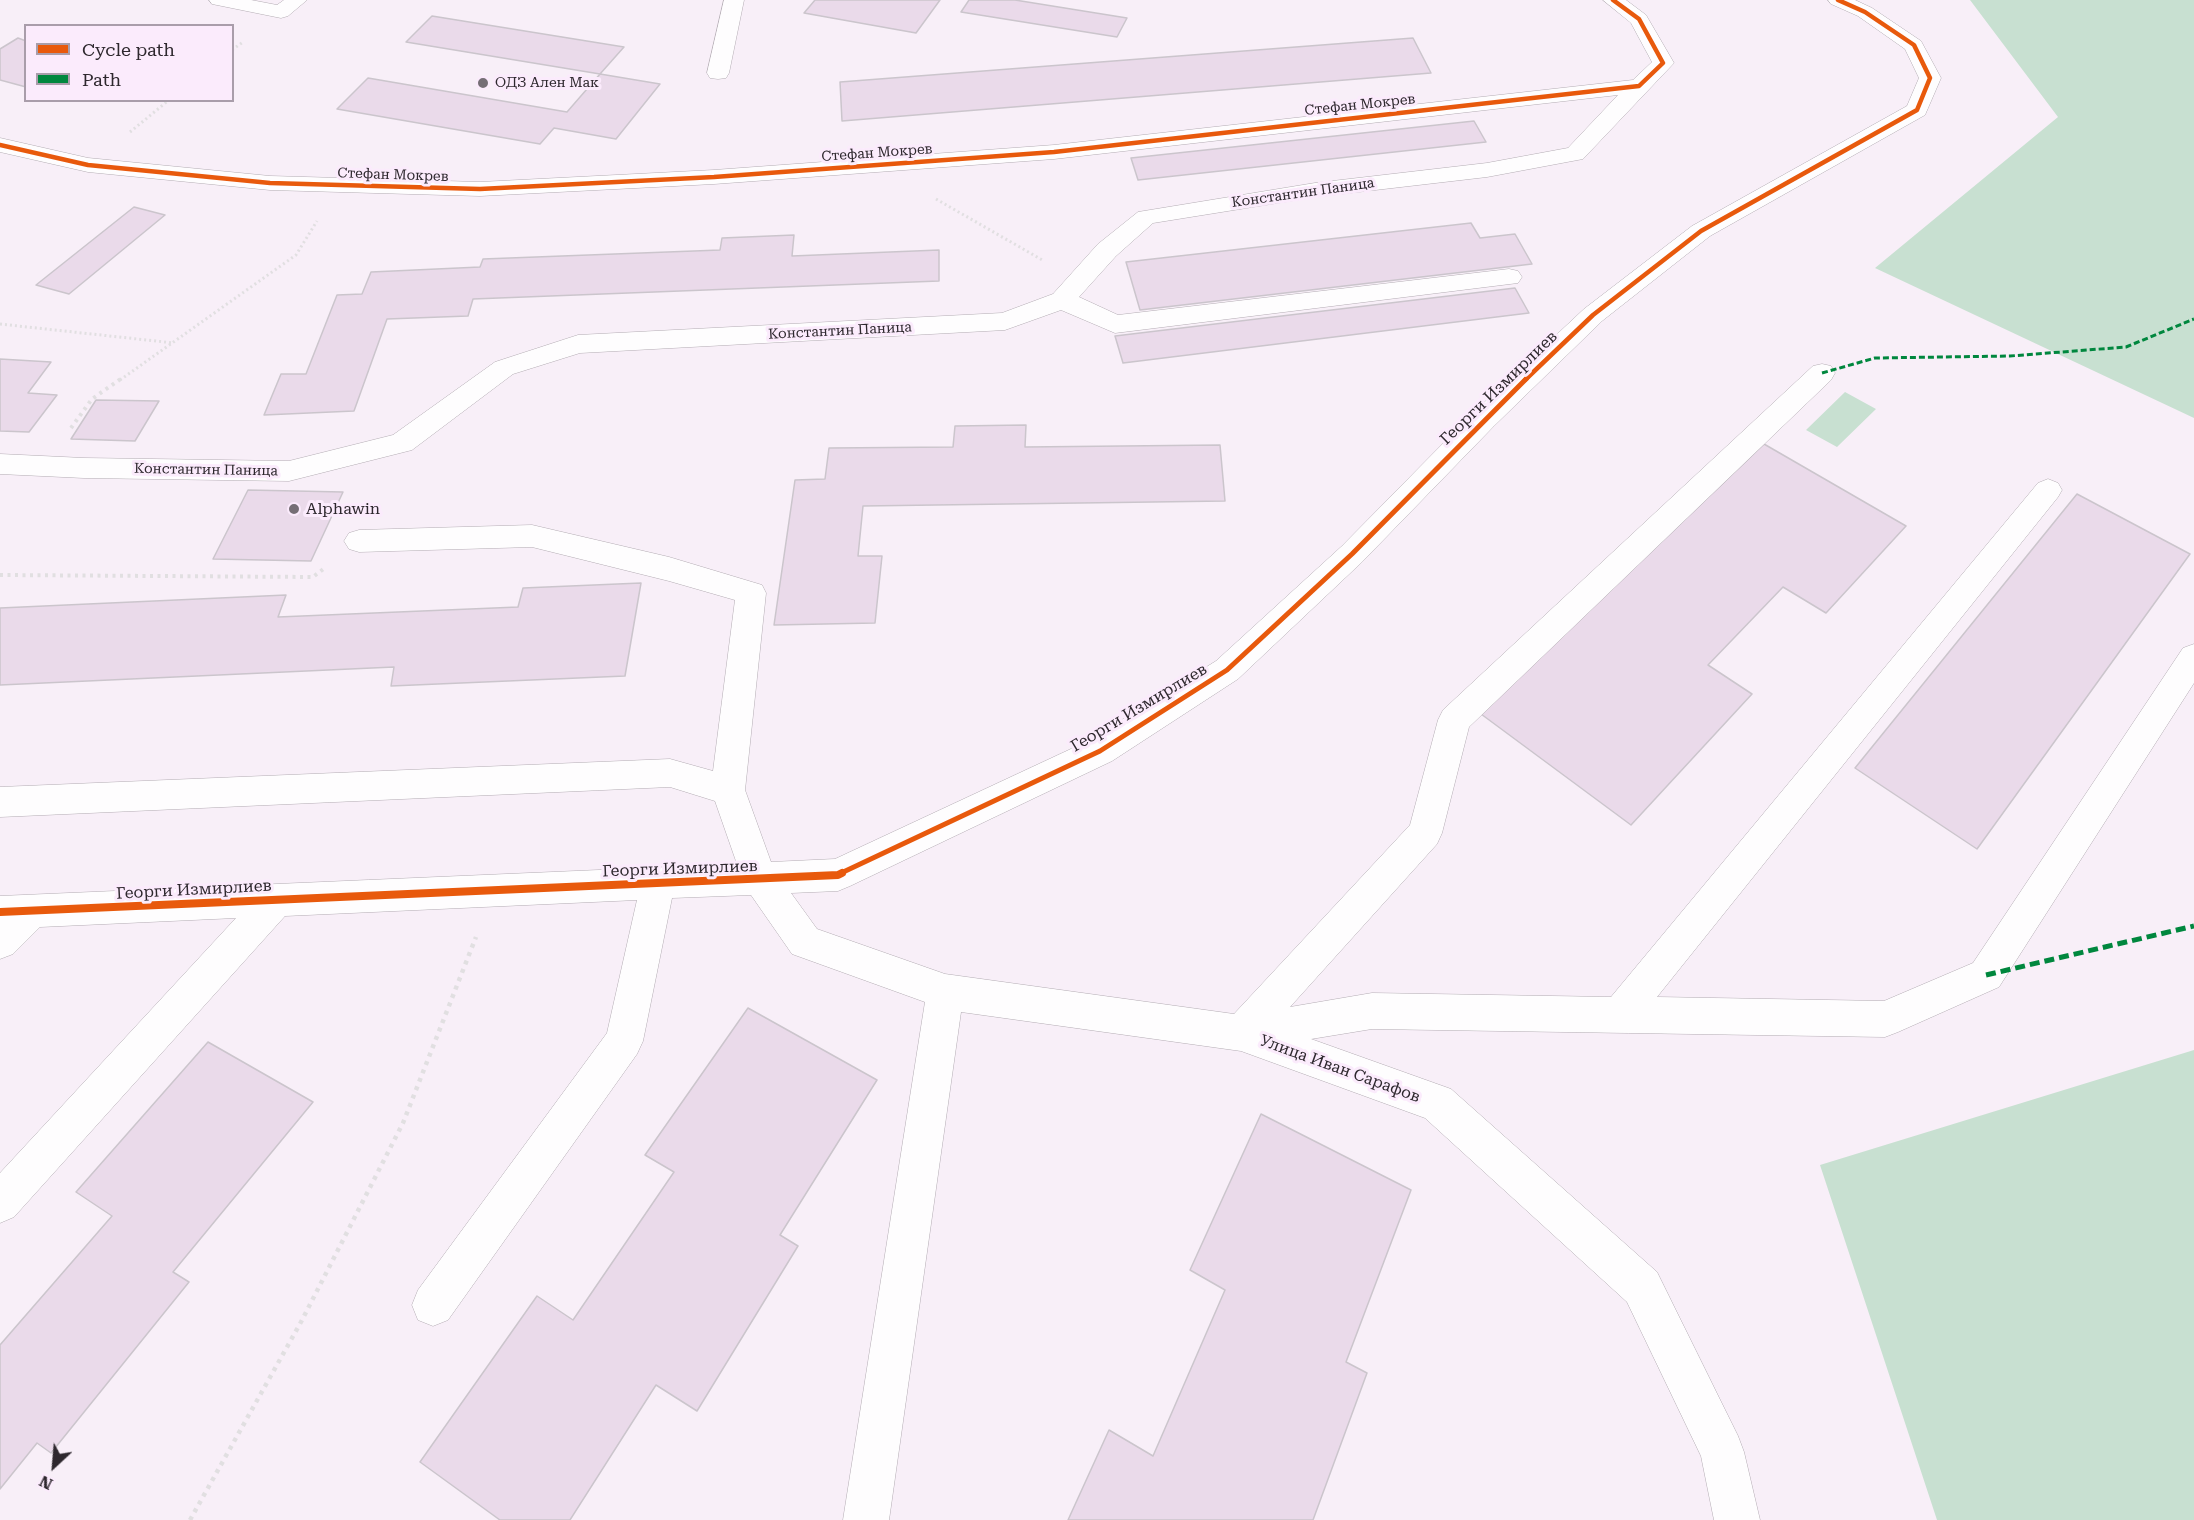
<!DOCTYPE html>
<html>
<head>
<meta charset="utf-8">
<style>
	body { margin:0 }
	#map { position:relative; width:2194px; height:1520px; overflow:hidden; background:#f8eff8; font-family:"Roboto Serif",serif }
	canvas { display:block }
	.legend { position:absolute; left:24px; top:24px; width:210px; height:78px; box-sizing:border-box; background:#fbebfc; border:2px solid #a99daa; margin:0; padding:8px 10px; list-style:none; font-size:18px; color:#2e282e }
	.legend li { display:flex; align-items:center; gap:12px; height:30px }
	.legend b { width:30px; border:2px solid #a99daa }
	.north { position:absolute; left:24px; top:1436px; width:60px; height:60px; -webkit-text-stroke:4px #fbebfc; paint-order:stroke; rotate:206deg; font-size:16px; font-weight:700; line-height:24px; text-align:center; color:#2e282e }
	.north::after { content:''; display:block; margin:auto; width:21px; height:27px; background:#2e282e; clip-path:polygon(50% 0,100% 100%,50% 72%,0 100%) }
</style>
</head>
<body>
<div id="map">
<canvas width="2194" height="1520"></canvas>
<ul class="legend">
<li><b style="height:8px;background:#e8590c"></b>Cycle path</li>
<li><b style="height:8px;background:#00873e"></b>Path</li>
</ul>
<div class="north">N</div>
</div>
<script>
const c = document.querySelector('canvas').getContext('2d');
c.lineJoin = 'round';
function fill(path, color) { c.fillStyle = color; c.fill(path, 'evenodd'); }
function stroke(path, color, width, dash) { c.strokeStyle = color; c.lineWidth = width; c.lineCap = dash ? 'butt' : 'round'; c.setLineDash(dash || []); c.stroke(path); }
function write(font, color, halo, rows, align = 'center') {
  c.font = font + ' "Roboto Serif",serif'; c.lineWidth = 6; c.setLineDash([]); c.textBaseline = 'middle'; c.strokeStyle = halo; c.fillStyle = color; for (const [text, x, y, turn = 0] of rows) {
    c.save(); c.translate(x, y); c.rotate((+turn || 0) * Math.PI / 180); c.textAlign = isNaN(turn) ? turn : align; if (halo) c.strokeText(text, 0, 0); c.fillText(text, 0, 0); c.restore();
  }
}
const green = new Path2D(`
	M 1970,0 L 2194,0 L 2194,418 L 1875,268 L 2058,117 Z
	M 1845,392 L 1876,409 L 1837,447 L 1806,430 Z
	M 2194,1050 L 2194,1520 L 1937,1520 L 1820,1165 Z`);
const building = new Path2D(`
	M 815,0 L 940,0 L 916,33 L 804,13 Z
	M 969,0 L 1015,0 L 1127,18 L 1117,37 L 961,12 Z
	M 432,16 L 624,47 L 600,74 L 406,42 Z
	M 18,38 L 26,41 L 26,87 L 0,80 L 0,49 Z
	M 1413,38 L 1431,73 L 842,121 L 840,82 Z
	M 600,74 L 660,84 L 616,139 L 554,128 L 540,144 L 337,109 L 368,78 L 567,112 Z
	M 1474,121 L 1486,142 L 1138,180 L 1131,158 Z
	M 134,207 L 165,215 L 69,294 L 36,285 Z
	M 1471,223 L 1480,238 L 1515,234 L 1532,264 L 1140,310 L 1126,262 Z
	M 794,235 L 792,256 L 939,250 L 939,281 L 473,299 L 468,316 L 387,319 L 354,411 L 264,415 L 281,374 L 306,374 L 337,295 L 362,294 L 371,272 L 480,267 L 483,259 L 720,250 L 722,238 Z
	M 1515,288 L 1529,313 L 1123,363 L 1115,336 Z
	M 0,359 L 51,362 L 28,393 L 57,395 L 29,432 L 0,431 Z
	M 96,400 L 159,401 L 135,441 L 71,439 Z
	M 1026,425 L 1025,447 L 1220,445 L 1225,501 L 863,506 L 858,556 L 882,556 L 875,623 L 774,625 L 795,480 L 825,479 L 829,448 L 953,447 L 955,426 Z
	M 1764,444 L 1906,526 L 1826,613 L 1783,587 L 1708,665 L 1752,694 L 1631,825 L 1481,714 Z
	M 248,490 L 343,492 L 311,561 L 213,559 Z
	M 2077,494 L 2190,554 L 1977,849 L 1855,768 Z
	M 641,583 L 625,676 L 391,686 L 394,667 L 0,685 L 0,608 L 286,595 L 278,617 L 518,607 L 523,588 Z
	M 748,1008 L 877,1080 L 780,1235 L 798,1246 L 697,1411 L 656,1385 L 570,1520 L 500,1520 L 420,1462 L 537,1296 L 573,1320 L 674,1172 L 645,1155 Z
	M 208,1042 L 313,1102 L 173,1272 L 189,1282 L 51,1453 L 37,1443 L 0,1489 L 0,1345 L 112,1216 L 76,1192 Z
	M 1261,1114 L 1411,1190 L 1346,1362 L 1367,1373 L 1313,1520 L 1068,1520 L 1109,1430 L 1153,1456 L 1225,1290 L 1190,1270 Z`);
const pathFar2 = new Path2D(`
	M 232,50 L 243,42
	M 130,132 L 169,100
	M 936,199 L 1044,261
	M 0,324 L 174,343
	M 120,380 L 296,255 L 317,221`);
const pathFar1 = new Path2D(`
	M 71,428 L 92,399 L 122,378
	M 0,575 L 313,577 L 326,567`);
const path = new Path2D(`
	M 190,1520 L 301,1322 L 403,1123 L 476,937`);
const minor = new Path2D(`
	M 209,0 L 251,0 L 277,5 L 284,0 L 307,0 L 288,16 L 281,18 L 212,4 Z
	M 724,0 L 744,0 L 729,73 L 726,78 L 718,79 L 710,78 L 707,73 Z
	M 1603,0 L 1626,0 L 1646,15 L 1674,63 L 1583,159 L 1487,177 L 1315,197 L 1153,223 L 1116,256 L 1079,297 L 1118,315 L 1509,269 L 1518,271 L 1522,277 L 1518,283 L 1115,333 L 1061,310 L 1005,330 L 580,353 L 513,374 L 412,450 L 289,481 L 84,478 L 0,474 L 0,454 L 84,458 L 289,461 L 393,435 L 495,362 L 578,335 L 1002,313 L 1053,294 L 1098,244 L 1138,212 L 1315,183 L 1487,163 L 1568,148 L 1618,95 L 1054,159 L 714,184 L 480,196 L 270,190 L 88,172 L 0,152 L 0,138 L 88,158 L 270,176 L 480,182 L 714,170 L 1054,145 L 1633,80 L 1652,62 L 1631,23 Z
	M 1828,0 L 1855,0 L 1872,8 L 1921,41 L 1941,78 L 1925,115 L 1710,236 L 1602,321 L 1494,426 L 1362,562 L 1238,679 L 1112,761 L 850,886 L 838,891 L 791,893 L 817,929 L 945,974 L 1234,1014 L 1410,825 L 1438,720 L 1443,710 L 1813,366 L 1822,364 L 1831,366 L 1835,373 L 1831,380 L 1469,727 L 1442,833 L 1437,844 L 1290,1007 L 1372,993 L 1611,997 L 2038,483 L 2048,479 L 2058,483 L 2062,490 L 2058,497 L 1657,997 L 1884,1001 L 1973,963 L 2183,648 L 2194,644 L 2194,683 L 1999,987 L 1898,1032 L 1885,1037 L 1372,1029 L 1311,1039 L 1451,1089 L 1657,1272 L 1738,1436 L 1744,1452 L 1760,1520 L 1714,1520 L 1701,1456 L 1627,1302 L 1425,1118 L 1241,1051 L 961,1012 L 889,1520 L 843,1520 L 925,1002 L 792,954 L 751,895 L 672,898 L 643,1041 L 637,1054 L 448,1320 L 433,1326 L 418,1320 L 412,1305 L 418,1290 L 607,1033 L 637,900 L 285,916 L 14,1217 L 0,1223 L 0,1173 L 236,918 L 40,927 L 13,954 L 0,959 L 0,896 L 737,864 L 715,801 L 670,787 L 0,817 L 0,787 L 670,759 L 713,771 L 735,600 L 669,581 L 532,547 L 359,552 L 349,549 L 344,541 L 349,533 L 359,530 L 532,525 L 669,557 L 762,585 L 766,593 L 745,790 L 771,862 L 835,859 L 1088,741 L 1216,661 L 1342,546 L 1474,412 L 1584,309 L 1692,226 L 1907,106 L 1919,78 L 1905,49 L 1858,16 L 1831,4 Z`);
const quietFar1 = new Path2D(`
	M 1822,373 L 1875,358 L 2010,356 L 2126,347 L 2194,319`);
const quiet = new Path2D(`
	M 1986,975 L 2194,926`);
const cyclewayFar2 = new Path2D(`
	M 0,145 L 88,165 L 270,183 L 480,189 L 714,177 L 1054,152 L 1639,86 L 1663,63 L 1639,19 L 1613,0
	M 1525,380 L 1593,315 L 1701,231 L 1917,110 L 1930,78 L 1914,45 L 1865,12 L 1838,0`);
const cyclewayFar1 = new Path2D(`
	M 839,874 L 1100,751 L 1227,670 L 1352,554 L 1527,378`);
const cycleway = new Path2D(`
	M 0,912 L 838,875 L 842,873`);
const markers = [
	[483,83,6,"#756e75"],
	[294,509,6,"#756e75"]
];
const farPoinames = [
	["ОДЗ Ален Мак",495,83]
];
const farStreetnames = [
	["Стефан Мокрев",1360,105,-6],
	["Стефан Мокрев",877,153,-4],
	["Стефан Мокрев",393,175,2],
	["Константин Паница",1303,193,-8],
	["Константин Паница",840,331,-3],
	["Константин Паница",206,470,1]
];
const streetNames = [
	["Георги Измирлиев",1499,388,-44],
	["Георги Измирлиев",1139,708,-31],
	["Георги Измирлиев",680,869,-2],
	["Георги Измирлиев",194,890,-3],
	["Улица Иван Сарафов",1340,1069,20]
];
const poiNames = [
	["Alphawin",306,509]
];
fill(green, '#c8e0d1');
fill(building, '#eadaea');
stroke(building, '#cbc5cc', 1.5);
stroke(minor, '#b3acb3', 1);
stroke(pathFar2, '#e1dfe1', 3, [2, 3]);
stroke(pathFar1, '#e1dfe1', 4, [3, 4.5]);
stroke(path, '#e1dfe1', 4.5, [4, 5]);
fill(minor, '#fefdfe');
stroke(quietFar1, '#00873e', 3, [6, 3]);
stroke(quiet, '#00873e', 5, [10, 5]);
stroke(cyclewayFar2, '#e8590c', 4.5);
stroke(cyclewayFar1, '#e8590c', 5);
stroke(cycleway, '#e8590c', 8);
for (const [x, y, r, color] of markers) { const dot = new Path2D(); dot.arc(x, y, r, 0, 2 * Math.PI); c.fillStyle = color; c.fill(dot); stroke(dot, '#fbebfc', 2); }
write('14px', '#2e282e', '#fbebfc', farPoinames, 'left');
write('14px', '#2e282e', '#fbebfc', farStreetnames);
write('16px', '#2e282e', '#fbebfc', streetNames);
write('16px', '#2e282e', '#fbebfc', poiNames, 'left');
</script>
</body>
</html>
